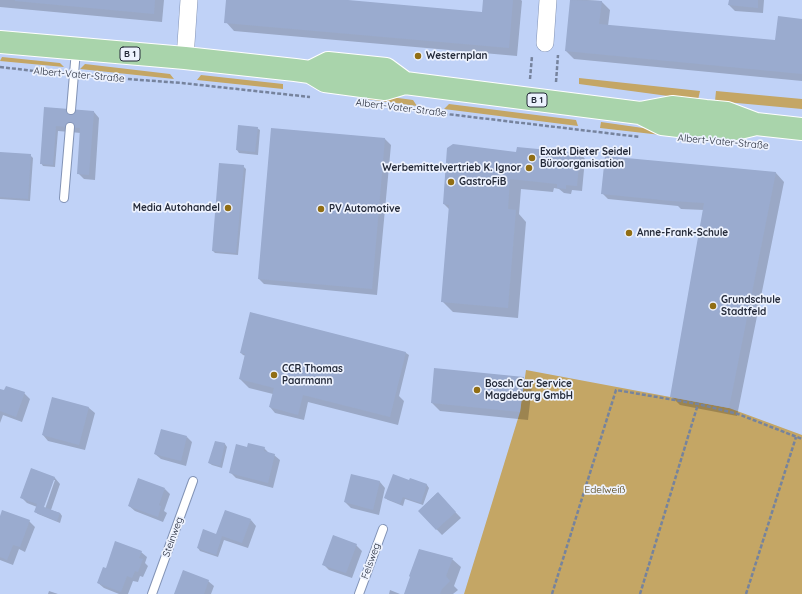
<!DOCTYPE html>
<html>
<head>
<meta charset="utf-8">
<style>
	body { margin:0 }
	canvas { display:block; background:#c0d2f7 }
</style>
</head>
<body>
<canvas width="802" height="594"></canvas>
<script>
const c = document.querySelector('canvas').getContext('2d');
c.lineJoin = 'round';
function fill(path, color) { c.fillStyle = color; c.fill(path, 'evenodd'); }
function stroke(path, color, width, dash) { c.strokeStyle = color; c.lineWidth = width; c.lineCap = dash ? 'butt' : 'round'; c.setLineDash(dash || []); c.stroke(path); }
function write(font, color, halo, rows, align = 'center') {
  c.font = font + ' Quicksand,sans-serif'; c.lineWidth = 3.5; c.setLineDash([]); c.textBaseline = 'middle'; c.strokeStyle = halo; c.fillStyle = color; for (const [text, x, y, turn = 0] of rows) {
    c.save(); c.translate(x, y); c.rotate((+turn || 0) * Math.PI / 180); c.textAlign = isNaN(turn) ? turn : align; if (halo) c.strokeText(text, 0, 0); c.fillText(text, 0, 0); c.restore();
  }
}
const green = new Path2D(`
	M 2,57 L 60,63 L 64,67 L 0,61 Z
	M 85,64 L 170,74 L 174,79 L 80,69 Z
	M 201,75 L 283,84 L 283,89 L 197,80 Z
	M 579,78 L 700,91 L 698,100 L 579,84 Z
	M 716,91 L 802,99 L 802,109 L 715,101 Z
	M 368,94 L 413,100 L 417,106 L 366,99 Z
	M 449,104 L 576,120 L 578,126 L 444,109 Z
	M 601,122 L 664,131 L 661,135 L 600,128 Z
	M 526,370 L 729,408 L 802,435 L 802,594 L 464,594 L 520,412 Z`);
const shadow = new Path2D(`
	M 0,0 L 164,0 L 162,22 L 0,7 Z
	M 227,0 L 339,0 L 483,13 L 484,0 L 521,0 L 522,1 L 517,56 L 234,31 L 226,22 Z
	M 571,0 L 587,0 L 601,1 L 610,10 L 608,26 L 776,41 L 802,20 L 802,81 L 574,59 L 566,51 Z
	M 730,0 L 764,0 L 763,13 L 735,11 L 729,5 Z
	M 45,108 L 94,112 L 99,118 L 95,180 L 84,179 L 78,173 L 81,133 L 58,131 L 55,167 L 43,166 L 41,163 Z
	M 239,126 L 257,128 L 260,130 L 258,155 L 239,153 L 237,150 Z
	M 272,129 L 385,139 L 391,145 L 377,295 L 264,284 L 259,279 Z
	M 0,153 L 30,155 L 33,158 L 30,201 L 0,199 Z
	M 517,153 L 580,153 L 585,159 L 582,191 L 572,190 L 571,194 L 564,193 L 559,189 L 554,188 L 553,192 L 521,189 L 519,214 L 526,222 L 518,318 L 453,312 L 442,301 L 450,210 L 444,204 Z
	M 243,166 L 246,169 L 238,255 L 215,253 L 213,251 Z
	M 776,173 L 784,182 L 737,416 L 680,405 L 671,396 L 704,210 L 681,209 L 678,206 L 608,199 L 602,193 Z
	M 251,314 L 406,353 L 409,355 L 399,396 L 404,401 L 398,425 L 308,402 L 304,420 L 275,413 L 270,407 L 273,394 L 249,388 L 240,379 L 246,356 L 243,355 L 241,353 Z
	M 523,378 L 532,386 L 528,420 L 440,411 L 432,403 Z
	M 0,390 L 24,393 L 30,399 L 22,422 L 3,415 L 0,423 Z
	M 53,398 L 89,408 L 95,413 L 85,450 L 48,441 L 43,435 Z
	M 187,437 L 192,442 L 186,466 L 161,459 L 155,454 Z
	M 216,442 L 225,444 L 227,447 L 222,468 L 212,465 L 209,463 Z
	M 248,448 L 264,448 L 269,453 L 274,455 L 280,460 L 273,488 L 236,478 L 230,472 Z
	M 32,469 L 55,478 L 60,484 L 51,510 L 60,513 L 62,516 L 60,523 L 38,514 L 35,512 L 37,507 L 27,503 L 21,497 ZM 53,480 L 55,480 L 44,512 L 42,511 Z
	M 352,475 L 380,482 L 385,488 L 379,515 L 351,508 L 345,502 Z
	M 410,479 L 427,485 L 429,488 L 423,505 L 405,499 L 403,506 L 388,500 L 385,498 L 410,481 Z
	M 165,489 L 170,494 L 164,511 L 167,513 L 163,522 L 135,511 L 129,506 Z
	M 437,493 L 461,518 L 442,535 L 419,511 Z
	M 0,519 L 29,521 L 35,527 L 25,552 L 19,549 L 13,565 L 0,560 Z
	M 251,520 L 256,526 L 248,548 L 224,540 L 218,557 L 200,551 L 198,548 Z
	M 356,545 L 362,551 L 352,578 L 329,570 L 323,564 Z
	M 141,552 L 147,557 L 145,563 L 148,566 L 143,577 L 140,576 L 138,582 L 133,581 L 128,594 L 119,594 L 104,588 L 98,583 L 106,569 Z
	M 452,559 L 461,567 L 454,586 L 458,590 L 453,594 L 405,594 L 411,577 Z
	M 208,581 L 214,586 L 211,594 L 175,594 Z
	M 390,590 L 400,594 L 389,594 Z
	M 49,591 L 58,594 L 48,594 Z`);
const building = new Path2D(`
	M 15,0 L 155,0 L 154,14 L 15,1 Z
	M 226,0 L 348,0 L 482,12 L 483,0 L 513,0 L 509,48 L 224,23 Z
	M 570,0 L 602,1 L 599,24 L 775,40 L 778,16 L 802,19 L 802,74 L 565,51 Z
	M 729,0 L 758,0 L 758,8 L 728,5 Z
	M 44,107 L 94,111 L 89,175 L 77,174 L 80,128 L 56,126 L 53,165 L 40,164 Z
	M 238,125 L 258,127 L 255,152 L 236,150 Z
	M 271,128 L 385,138 L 372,289 L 258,279 Z
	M 453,144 L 516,152 L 517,147 L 580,153 L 577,186 L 566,185 L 566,189 L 557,188 L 557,184 L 510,179 L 508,209 L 516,210 L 508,308 L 441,302 L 449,205 L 443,204 L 447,148 Z
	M 0,152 L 31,154 L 28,199 L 0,197 Z
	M 605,156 L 776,172 L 729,408 L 670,397 L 704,203 L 672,201 L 601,194 Z
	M 219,163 L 244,165 L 236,253 L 212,251 Z
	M 250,312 L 406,352 L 390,417 L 303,395 L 298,415 L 269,407 L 274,388 L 239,379 L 245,354 L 240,353 Z
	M 434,368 L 524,377 L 520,412 L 431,403 Z
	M 6,386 L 25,392 L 16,417 L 0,411 L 0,389 L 4,390 Z
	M 52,397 L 89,407 L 79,445 L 42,435 Z
	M 161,429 L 187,436 L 181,461 L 154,454 Z
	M 215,441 L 225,443 L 220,466 L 208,463 Z
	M 248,443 L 265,447 L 264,451 L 275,454 L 268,483 L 229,473 L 236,444 L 247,447 Z
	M 31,468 L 55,477 L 44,507 L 60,513 L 57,521 L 34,512 L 37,504 L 20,498 Z
	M 351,474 L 380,481 L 373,510 L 344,502 Z
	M 393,474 L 409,480 L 410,478 L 427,484 L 421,503 L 403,497 L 400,504 L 384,498 Z
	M 138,478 L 165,488 L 159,505 L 161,506 L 158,517 L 128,506 Z
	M 438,492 L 456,512 L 436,530 L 418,511 Z
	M 2,510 L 30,520 L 20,547 L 13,545 L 7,560 L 0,557 L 0,516 Z
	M 225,510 L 251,519 L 242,543 L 222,536 L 216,555 L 197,548 L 203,529 L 216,534 Z
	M 333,535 L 357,544 L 346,573 L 322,565 Z
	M 115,541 L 142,551 L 139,558 L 143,559 L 138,572 L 135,571 L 132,578 L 127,576 L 121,592 L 97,583 L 103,567 L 106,568 Z
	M 419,549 L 453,558 L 446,576 L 450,581 L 442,589 L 440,594 L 404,594 L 410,577 L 409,576 Z
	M 183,570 L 209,580 L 204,594 L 174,594 Z`);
const path = new Path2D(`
	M 0,67 L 61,74
	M 86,76 L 182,83 L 310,97
	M 530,79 L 532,56
	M 556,82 L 558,55
	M 396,108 L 640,137
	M 552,594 L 616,390 L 698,404 L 738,414 L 802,439
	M 640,594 L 698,404
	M 746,594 L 796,437`);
const service = new Path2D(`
	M 71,110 L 76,50
	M 64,198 L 70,127
	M 152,594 L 193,481
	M 359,594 L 383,529`);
const minor = new Path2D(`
	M 545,43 L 548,0
	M 185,58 L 189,0`);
const primary = new Path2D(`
	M 0,42 L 185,58 L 295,70 L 310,72 L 325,81 L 362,86 L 385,89 L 405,83 L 640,113 L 672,107 L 706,111 L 727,113 L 756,124 L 802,129
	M 310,72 L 328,63 L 386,69 L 405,83
	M 640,113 L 662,124 L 704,129 L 727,131 L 756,124`);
const markers = [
	[418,56,4,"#916e14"],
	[532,158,4,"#916e14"],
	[529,168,4,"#916e14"],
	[451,182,4,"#916e14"],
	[228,208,4,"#916e14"],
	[321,209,4,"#916e14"],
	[629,233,4,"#916e14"],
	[713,306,4,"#916e14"],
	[274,375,4,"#916e14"],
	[477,390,4,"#916e14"]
];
const shields = [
	[130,54,20],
	[537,100,20]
];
const shieldNames = [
	["B 1",130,54],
	["B 1",537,100]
];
const poiNames = [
	["Westernplan",426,56],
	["Exakt Dieter Seidel",540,152],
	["Büroorganisation",540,164],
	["Werbemittelvertrieb K. Ignor",521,168,"right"],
	["GastroFiB",459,182],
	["Media Autohandel",220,208,"right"],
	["PV Automotive",329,209],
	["Anne-Frank-Schule",637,233],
	["Grundschule",721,300],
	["Stadtfeld",721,312],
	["CCR Thomas",282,369],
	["Paarmann",282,381],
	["Bosch Car Service",485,384],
	["Magdeburg GmbH",485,396]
];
const streetNames = [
	["Albert-Vater-Straße",79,75,5],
	["Albert-Vater-Straße",401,108,7],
	["Albert-Vater-Straße",723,142,5],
	["Steinweg",173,537,-70],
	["Felsweg",371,561,-70]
];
const parkNames = [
	["Edelweiß",605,490]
];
fill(green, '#c4a665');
fill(shadow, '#0003');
fill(building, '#9aabcf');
stroke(service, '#8293b6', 10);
stroke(minor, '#8293b6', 18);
stroke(primary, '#fff', 24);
stroke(path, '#76839d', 2.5, [4, 2]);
stroke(service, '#fff', 8);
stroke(minor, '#fff', 17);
stroke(primary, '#a9d4ab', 22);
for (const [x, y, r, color] of markers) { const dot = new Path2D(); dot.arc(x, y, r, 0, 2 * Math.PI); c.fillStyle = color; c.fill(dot); stroke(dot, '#edf2fe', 1.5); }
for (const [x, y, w] of shields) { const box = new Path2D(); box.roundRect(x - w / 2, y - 7, w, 14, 3); c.fillStyle = '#edf2fe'; c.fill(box); stroke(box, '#242a39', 1); }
write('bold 9px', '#242a39', null, shieldNames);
write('bold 10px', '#242a39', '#edf2fe', poiNames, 'left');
write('10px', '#242a39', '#edf2fe', streetNames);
write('10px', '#493500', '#edf2fe', parkNames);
</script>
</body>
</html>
